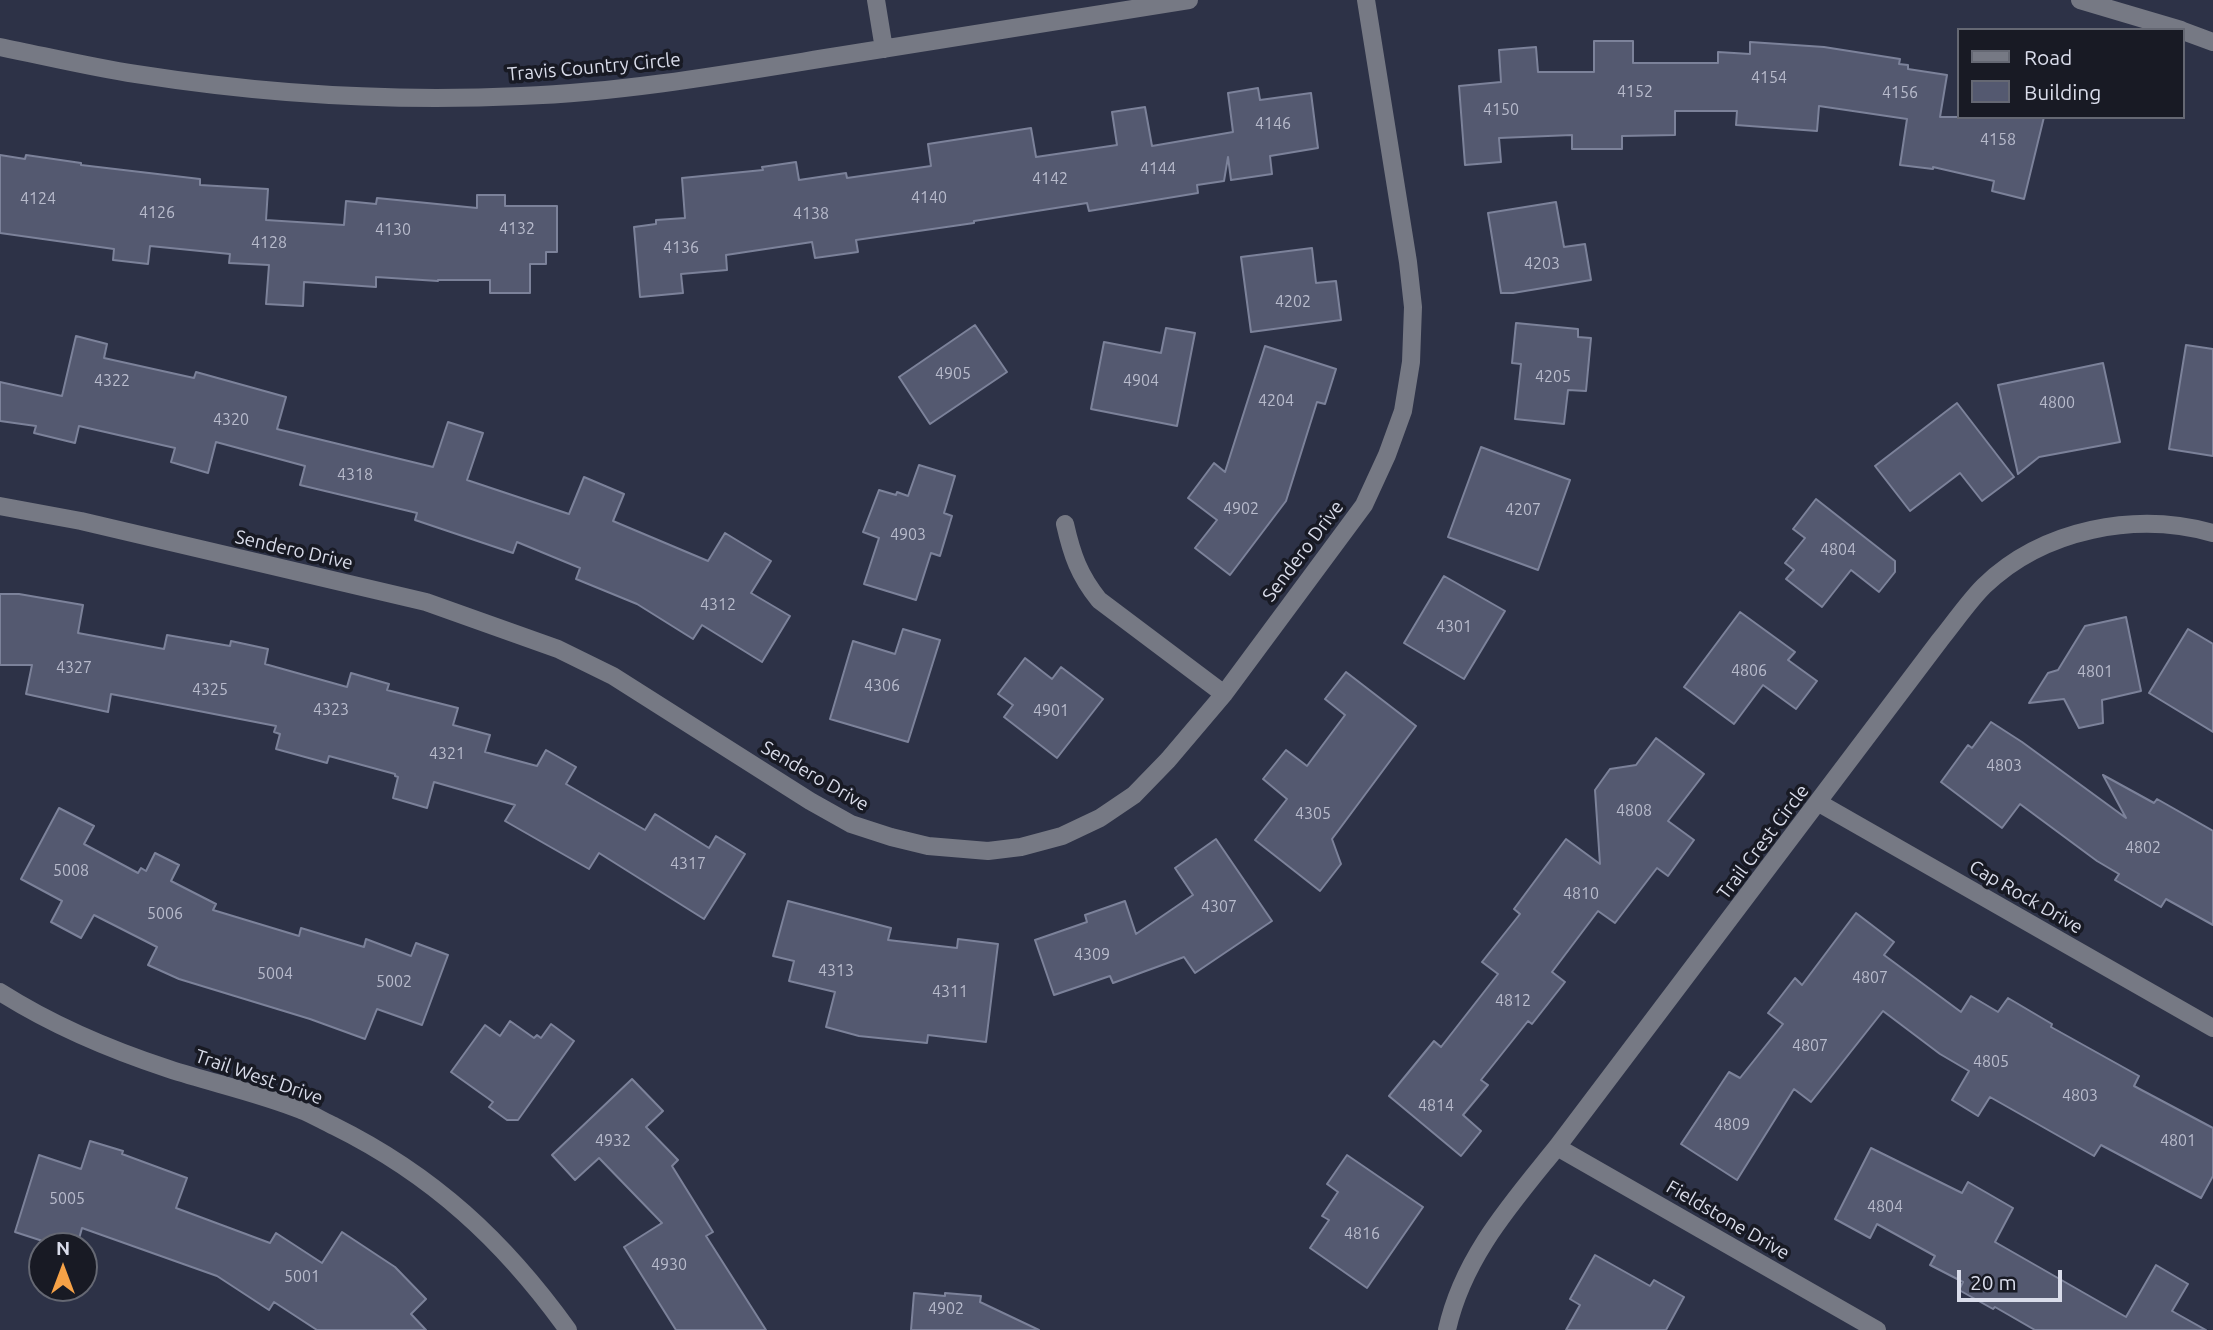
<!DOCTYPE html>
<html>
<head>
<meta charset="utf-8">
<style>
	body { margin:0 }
	#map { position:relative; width:2213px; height:1330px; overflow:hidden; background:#2d3247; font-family:Ubuntu,sans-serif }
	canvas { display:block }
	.legend { position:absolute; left:1957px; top:28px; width:228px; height:91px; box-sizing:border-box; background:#181a24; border:2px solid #656873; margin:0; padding:9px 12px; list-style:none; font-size:21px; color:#d9dcea }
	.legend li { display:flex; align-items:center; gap:14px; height:35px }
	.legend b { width:35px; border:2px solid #656873 }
	.north { position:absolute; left:28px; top:1232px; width:70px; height:70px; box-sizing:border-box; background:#181a24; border:2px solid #656873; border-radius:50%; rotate:0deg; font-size:19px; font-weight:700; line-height:28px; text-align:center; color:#d9dcea }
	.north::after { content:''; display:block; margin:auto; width:24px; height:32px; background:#f6a247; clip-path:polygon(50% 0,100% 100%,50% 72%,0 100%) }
	.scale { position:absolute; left:1957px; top:1270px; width:105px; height:32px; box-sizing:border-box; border:4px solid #d9dcea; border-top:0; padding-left:9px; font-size:21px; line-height:24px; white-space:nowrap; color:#d9dcea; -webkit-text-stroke:5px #181a24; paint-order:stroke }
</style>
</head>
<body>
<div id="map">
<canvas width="2213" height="1330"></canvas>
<ul class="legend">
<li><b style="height:9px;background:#767984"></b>Road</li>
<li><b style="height:19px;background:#545970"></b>Building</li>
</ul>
<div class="north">N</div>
<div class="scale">20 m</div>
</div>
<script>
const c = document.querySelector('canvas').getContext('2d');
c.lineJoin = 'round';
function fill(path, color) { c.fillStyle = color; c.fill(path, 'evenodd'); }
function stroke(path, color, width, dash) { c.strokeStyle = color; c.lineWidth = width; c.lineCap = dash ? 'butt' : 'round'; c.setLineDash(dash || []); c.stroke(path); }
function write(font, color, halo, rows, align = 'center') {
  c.font = font + ' Ubuntu,sans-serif'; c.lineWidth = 7; c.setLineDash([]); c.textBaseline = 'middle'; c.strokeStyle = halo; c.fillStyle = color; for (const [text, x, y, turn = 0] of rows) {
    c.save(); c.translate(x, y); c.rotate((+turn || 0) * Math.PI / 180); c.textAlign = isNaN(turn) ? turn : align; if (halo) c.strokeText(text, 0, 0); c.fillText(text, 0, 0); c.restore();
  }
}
const building = new Path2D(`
	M 1594,41 L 1633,41 L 1633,63 L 1718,63 L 1718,52 L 1750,54 L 1750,42 L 1824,47 L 1900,59 L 1899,64 L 1908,65 L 1908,69 L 1947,75 L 1940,117 L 2044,117 L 2024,199 L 1992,191 L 1994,181 L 1933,167 L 1933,169 L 1900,165 L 1907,119 L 1819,106 L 1817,131 L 1736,125 L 1737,111 L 1675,111 L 1675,135 L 1622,136 L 1622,149 L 1572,149 L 1572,135 L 1499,138 L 1501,162 L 1465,165 L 1459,86 L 1501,82 L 1499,50 L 1536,47 L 1538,72 L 1594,72 Z
	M 1258,88 L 1260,100 L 1311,93 L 1318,148 L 1270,156 L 1272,174 L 1231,180 L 1228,157 L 1224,181 L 1197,185 L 1198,193 L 1089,211 L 1087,203 L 974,221 L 974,223 L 856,240 L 858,252 L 815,258 L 812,242 L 726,255 L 727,270 L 681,274 L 683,293 L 640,297 L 634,227 L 656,224 L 656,220 L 685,218 L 682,178 L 763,170 L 762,167 L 796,162 L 799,180 L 846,173 L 847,178 L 931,166 L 928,144 L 1031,128 L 1036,157 L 1117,145 L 1112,112 L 1145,107 L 1152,146 L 1233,132 L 1228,93 Z
	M 0,155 L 25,159 L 26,155 L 81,163 L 81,165 L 200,179 L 200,185 L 268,189 L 266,220 L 344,225 L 346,201 L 376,204 L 377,198 L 477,208 L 477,195 L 505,195 L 505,206 L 557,206 L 557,252 L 546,252 L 546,264 L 530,264 L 530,293 L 490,293 L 490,280 L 438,280 L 438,281 L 376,277 L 376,287 L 304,282 L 303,306 L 266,304 L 269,265 L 229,263 L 230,254 L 150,246 L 148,264 L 113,260 L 114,249 L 0,233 Z
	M 1556,202 L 1564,247 L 1585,244 L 1591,280 L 1513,293 L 1501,293 L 1488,213 Z
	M 1312,248 L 1316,283 L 1336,281 L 1341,320 L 1251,332 L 1241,257 Z
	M 1516,323 L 1578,329 L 1578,337 L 1591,338 L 1586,391 L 1568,390 L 1564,424 L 1515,419 L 1521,364 L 1512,363 Z
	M 975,325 L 1007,372 L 930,424 L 899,377 Z
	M 1166,328 L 1195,333 L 1177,426 L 1091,409 L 1104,342 L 1161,353 Z
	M 76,336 L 107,344 L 104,358 L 194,378 L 196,372 L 286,397 L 277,429 L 359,449 L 433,467 L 448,422 L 483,433 L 467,480 L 569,514 L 584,477 L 624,494 L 613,521 L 708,561 L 725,533 L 771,561 L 751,593 L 790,616 L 762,662 L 702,625 L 693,639 L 637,604 L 576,579 L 580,568 L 517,542 L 513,553 L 415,520 L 417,513 L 300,485 L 305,466 L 216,442 L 208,473 L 171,462 L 175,448 L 79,426 L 75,443 L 34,433 L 36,426 L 0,421 L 0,382 L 62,396 Z
	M 2186,345 L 2213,349 L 2213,456 L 2169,449 Z
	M 1265,346 L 1336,369 L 1325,404 L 1317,402 L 1286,501 L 1230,575 L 1195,548 L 1217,520 L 1188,498 L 1214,463 L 1225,472 Z
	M 2103,363 L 2120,442 L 2039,457 L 2018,474 L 1998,385 Z
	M 1957,403 L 2014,477 L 1982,501 L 1960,473 L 1910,511 L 1875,466 Z
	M 1481,447 L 1570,480 L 1538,570 L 1448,537 Z
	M 919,465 L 955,476 L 944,513 L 952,516 L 940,556 L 931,553 L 916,600 L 864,584 L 879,538 L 863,532 L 879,490 L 896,495 L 897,492 L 908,496 Z
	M 1816,499 L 1895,561 L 1895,572 L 1879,592 L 1851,570 L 1822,607 L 1786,579 L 1794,570 L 1785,563 L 1805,538 L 1793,529 Z
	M 1444,576 L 1505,611 L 1464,679 L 1404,643 Z
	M 0,594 L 19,594 L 83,605 L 78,633 L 164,649 L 167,635 L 230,646 L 231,641 L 268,649 L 265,664 L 347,687 L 351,673 L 389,684 L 387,690 L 458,708 L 453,725 L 490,735 L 485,752 L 537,766 L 546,750 L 576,767 L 566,784 L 645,830 L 655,814 L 709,848 L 716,836 L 745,854 L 704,919 L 599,853 L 589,869 L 505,821 L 515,805 L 434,782 L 427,808 L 393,798 L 398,777 L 395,776 L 395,774 L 329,756 L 327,763 L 276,749 L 280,734 L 274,732 L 276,726 L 111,694 L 108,712 L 26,694 L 32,665 L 0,665 Z
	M 1740,612 L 1795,652 L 1788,660 L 1817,681 L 1796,709 L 1763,685 L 1734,724 L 1684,687 Z
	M 2126,617 L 2141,691 L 2102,700 L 2103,723 L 2079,728 L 2064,699 L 2029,703 L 2048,673 L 2058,670 L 2085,626 Z
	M 903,629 L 940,640 L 908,742 L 830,719 L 853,641 L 895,654 Z
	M 2188,629 L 2213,644 L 2213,732 L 2149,693 Z
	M 1025,658 L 1052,679 L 1061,667 L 1103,699 L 1057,758 L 1004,717 L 1013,705 L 998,694 Z
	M 1346,672 L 1416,726 L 1332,839 L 1341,864 L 1320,891 L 1255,840 L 1287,799 L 1263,779 L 1286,750 L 1307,766 L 1345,715 L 1325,699 Z
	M 1991,722 L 2022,742 L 2126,818 L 2103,775 L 2154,803 L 2157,799 L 2213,831 L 2213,925 L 2166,899 L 2161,907 L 2115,880 L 2119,874 L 2097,861 L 2020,804 L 2002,828 L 1941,782 L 1968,745 L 1972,748 Z
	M 1656,738 L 1704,774 L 1668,821 L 1694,840 L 1668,876 L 1657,868 L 1615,923 L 1598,911 L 1552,972 L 1565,982 L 1532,1024 L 1528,1021 L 1481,1080 L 1488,1085 L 1463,1115 L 1481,1131 L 1461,1156 L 1389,1096 L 1434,1041 L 1441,1047 L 1498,974 L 1482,962 L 1520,914 L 1514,909 L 1566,839 L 1600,864 L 1595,790 L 1610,769 L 1636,765 Z
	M 59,808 L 94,826 L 84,844 L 138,873 L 141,868 L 146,871 L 155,853 L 179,865 L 171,881 L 216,904 L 213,910 L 299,936 L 301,928 L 364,947 L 366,939 L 411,956 L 416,943 L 448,955 L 422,1025 L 377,1009 L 365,1039 L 310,1019 L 179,979 L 148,965 L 157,947 L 94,915 L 81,938 L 51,922 L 62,901 L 21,879 Z
	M 1216,839 L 1272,921 L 1195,973 L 1184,957 L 1113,983 L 1110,976 L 1054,995 L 1035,940 L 1087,922 L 1085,915 L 1125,901 L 1136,934 L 1193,895 L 1175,868 Z
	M 788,901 L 891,928 L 888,940 L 957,948 L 958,939 L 998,944 L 986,1042 L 928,1035 L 927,1043 L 859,1036 L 826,1027 L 835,992 L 789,981 L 794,961 L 773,956 Z
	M 1856,913 L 1894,942 L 1884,955 L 1961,1012 L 1971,996 L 1998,1012 L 2008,998 L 2052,1024 L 2051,1027 L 2139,1076 L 2134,1086 L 2213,1128 L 2213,1176 L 2201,1198 L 2101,1145 L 2094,1156 L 1990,1097 L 1978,1116 L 1952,1100 L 1969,1071 L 1940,1054 L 1883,1011 L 1811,1102 L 1794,1089 L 1737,1180 L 1681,1144 L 1729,1072 L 1740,1078 L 1783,1024 L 1768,1013 L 1795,978 L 1802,985 Z
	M 510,1021 L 534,1038 L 537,1035 L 541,1038 L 551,1024 L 574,1041 L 518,1120 L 507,1120 L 489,1107 L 493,1102 L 451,1072 L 485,1025 L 500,1036 Z
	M 632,1079 L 663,1111 L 646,1127 L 678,1160 L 672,1166 L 713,1232 L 706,1236 L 766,1330 L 676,1330 L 624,1247 L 662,1223 L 599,1158 L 575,1180 L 552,1155 Z
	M 90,1141 L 123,1151 L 122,1154 L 187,1178 L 176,1208 L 270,1243 L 276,1233 L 322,1263 L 342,1232 L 395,1267 L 426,1299 L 411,1314 L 426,1330 L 317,1330 L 274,1302 L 269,1310 L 217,1276 L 82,1228 L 77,1246 L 58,1246 L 15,1232 L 39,1155 L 81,1169 Z
	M 1871,1148 L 1962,1193 L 1968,1182 L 2013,1208 L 1995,1242 L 2126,1317 L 2156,1265 L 2188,1284 L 2172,1311 L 2206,1330 L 2035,1330 L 1995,1307 L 1993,1309 L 1959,1290 L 1963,1282 L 1930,1265 L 1935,1256 L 1877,1224 L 1870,1238 L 1835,1219 Z
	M 1347,1155 L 1423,1207 L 1367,1288 L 1310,1248 L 1329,1220 L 1322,1216 L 1338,1192 L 1327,1184 Z
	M 1595,1255 L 1650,1286 L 1654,1280 L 1684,1297 L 1666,1330 L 1566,1330 L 1580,1305 L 1570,1299 Z
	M 914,1293 L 945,1296 L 945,1293 L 981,1296 L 980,1302 L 1039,1330 L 911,1330 Z`);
const minor = new Path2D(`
	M 876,0 L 884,49
	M 2080,0 L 2181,30
	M 2183,31 L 2213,42
	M 0,47 C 45,56 90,67 136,74 C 263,94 392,102 521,96 C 627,92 733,73 838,56 C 955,37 1072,19 1189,0
	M 0,506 L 81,521 L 426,602 L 558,649 L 613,676 L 810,801 L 851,824 L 891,837 L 928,846 L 988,851 L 1021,847 L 1062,836 L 1100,818 L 1134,795 L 1168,760 L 1224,694 L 1364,505 L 1387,455 L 1403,411 L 1411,362 L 1413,307 L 1408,262 L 1366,0
	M 1065,524 C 1072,555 1079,575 1099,600 L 1224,694
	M 1819,803 L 2213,1028
	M 0,992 C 52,1025 111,1050 169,1069 C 212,1083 259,1093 301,1110 C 312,1114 323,1121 334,1126 C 433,1175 504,1241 568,1330
	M 1557,1147 L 1877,1330
	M 1447,1330 C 1463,1257 1512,1203 1557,1147 L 1940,640 C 1954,623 1968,602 1984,586 C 2043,529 2136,511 2213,533`);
const numberNames = [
	["4154",1769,78],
	["4152",1635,92],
	["4156",1900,93],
	["4150",1501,110],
	["4146",1273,124],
	["4158",1998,140],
	["4144",1158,169],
	["4142",1050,179],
	["4140",929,198],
	["4124",38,199],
	["4126",157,213],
	["4138",811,214],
	["4132",517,229],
	["4130",393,230],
	["4128",269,243],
	["4136",681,248],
	["4203",1542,264],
	["4202",1293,302],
	["4905",953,374],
	["4205",1553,377],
	["4322",112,381],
	["4904",1141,381],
	["4204",1276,401],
	["4800",2057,403],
	["4320",231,420],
	["4318",355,475],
	["4902",1241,509],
	["4207",1523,510],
	["4903",908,535],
	["4804",1838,550],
	["4312",718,605],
	["4301",1454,627],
	["4327",74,668],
	["4806",1749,671],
	["4801",2095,672],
	["4306",882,686],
	["4325",210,690],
	["4323",331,710],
	["4901",1051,711],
	["4321",447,754],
	["4803",2004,766],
	["4808",1634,811],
	["4305",1313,814],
	["4802",2143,848],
	["4317",688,864],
	["5008",71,871],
	["4810",1581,894],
	["4307",1219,907],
	["5006",165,914],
	["4309",1092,955],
	["4313",836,971],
	["5004",275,974],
	["4807",1870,978],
	["5002",394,982],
	["4311",950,992],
	["4812",1513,1001],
	["4807",1810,1046],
	["4805",1991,1062],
	["4803",2080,1096],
	["4814",1436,1106],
	["4809",1732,1125],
	["4932",613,1141],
	["4801",2178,1141],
	["5005",67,1199],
	["4804",1885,1207],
	["4816",1362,1234],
	["4930",669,1265],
	["5001",302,1277],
	["4902",946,1309]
];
const streetNames = [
	["Travis Country Circle",594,67,-5],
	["Sendero Drive",294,550,13],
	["Sendero Drive",1303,551,-53],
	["Sendero Drive",815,776,30],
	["Trail Crest Circle",1763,842,-53],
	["Cap Rock Drive",2026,897,30],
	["Trail West Drive",259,1077,19],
	["Fieldstone Drive",1728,1220,30]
];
fill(building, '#545970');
stroke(building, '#7c829a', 2);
stroke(minor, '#767984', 18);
write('16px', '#b8bbcc', null, numberNames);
write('19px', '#d9dcea', '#181a24', streetNames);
</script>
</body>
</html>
